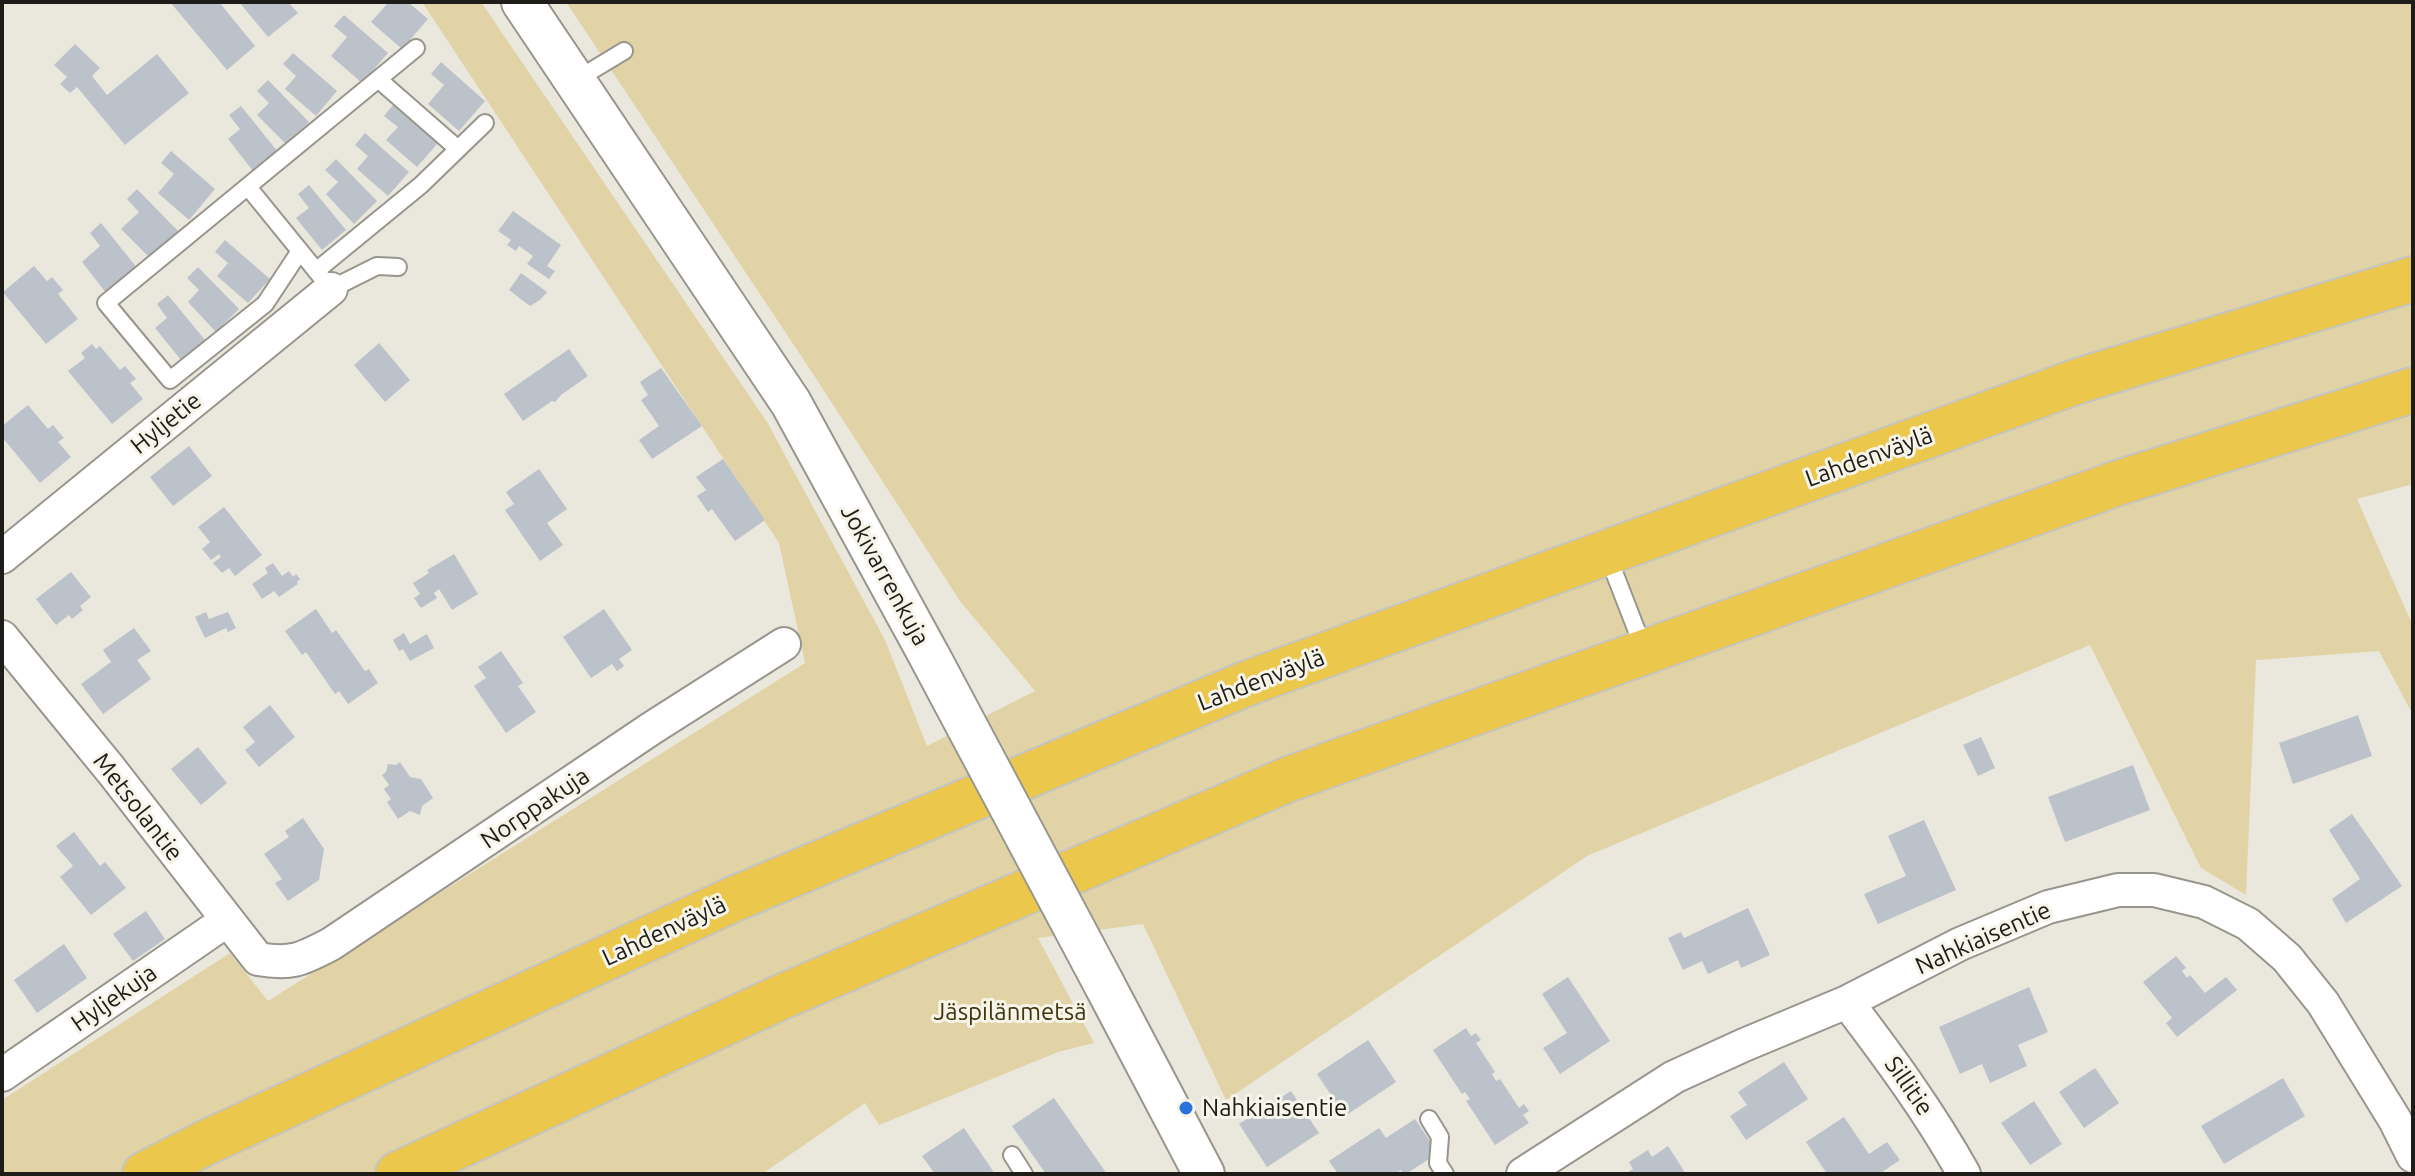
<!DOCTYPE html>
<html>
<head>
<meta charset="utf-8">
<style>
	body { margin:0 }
	#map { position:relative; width:2415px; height:1176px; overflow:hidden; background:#eae7dd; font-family:Ubuntu,sans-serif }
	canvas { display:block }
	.frame { position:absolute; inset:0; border:4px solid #1d1c18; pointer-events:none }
</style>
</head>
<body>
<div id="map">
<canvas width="2415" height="1176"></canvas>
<div class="frame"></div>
</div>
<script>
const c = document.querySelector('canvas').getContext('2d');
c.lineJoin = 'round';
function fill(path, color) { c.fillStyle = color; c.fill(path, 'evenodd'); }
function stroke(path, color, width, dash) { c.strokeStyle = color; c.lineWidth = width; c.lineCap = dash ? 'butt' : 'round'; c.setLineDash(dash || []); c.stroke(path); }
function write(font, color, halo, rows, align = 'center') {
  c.font = font + ' Ubuntu,sans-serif'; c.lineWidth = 6; c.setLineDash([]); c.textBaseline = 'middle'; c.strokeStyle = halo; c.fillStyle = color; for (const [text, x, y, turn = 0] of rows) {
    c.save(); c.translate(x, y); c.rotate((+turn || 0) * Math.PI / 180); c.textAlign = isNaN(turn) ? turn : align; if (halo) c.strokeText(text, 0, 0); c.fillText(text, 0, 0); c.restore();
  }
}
const green = new Path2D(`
	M 422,2 L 481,2 L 767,422 L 885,640 L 927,746 L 1035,691 L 960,601 L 817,380 L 566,2 L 2413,2 L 2413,484 L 2357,499 L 2413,626 L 2413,715 L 2379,651 L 2256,660 L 2246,895 L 2201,868 L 2090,645 L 1587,856 L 1226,1100 L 1143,924 L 1038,938 L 1094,1043 L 1058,1052 L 879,1125 L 865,1103 L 762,1174 L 2,1174 L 2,1100 L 230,953 L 268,1001 L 805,663 L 779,543 Z`);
const building = new Path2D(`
	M 170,2 L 219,2 L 255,46 L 227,70 Z
	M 239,2 L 288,2 L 298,13 L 268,37 Z
	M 385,2 L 408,2 L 428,19 L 402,49 L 371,22 L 387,4 Z
	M 344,15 L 388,53 L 362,83 L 331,56 L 347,37 L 334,26 Z
	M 75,44 L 100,68 L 92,76 L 107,95 L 157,54 L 189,93 L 125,145 L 77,87 L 70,93 L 60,84 L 67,77 L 54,65 Z
	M 293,53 L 337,91 L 316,116 L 285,89 L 296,76 L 283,64 Z
	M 441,62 L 485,101 L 459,131 L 428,104 L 444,85 L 431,74 Z
	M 268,80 L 309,122 L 286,144 L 257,115 L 269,103 L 257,91 Z
	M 394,104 L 438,143 L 417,167 L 386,140 L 398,127 L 384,116 Z
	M 241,106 L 278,152 L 253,171 L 228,139 L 240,129 L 229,115 Z
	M 365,133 L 409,172 L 388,196 L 357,169 L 368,156 L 355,145 Z
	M 171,151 L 215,189 L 189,220 L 158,193 L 174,174 L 161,163 Z
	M 336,159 L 377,201 L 354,224 L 326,194 L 338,182 L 325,170 Z
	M 309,185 L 346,230 L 322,250 L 296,218 L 309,208 L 298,194 Z
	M 137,189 L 178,231 L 150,258 L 121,229 L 139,212 L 127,199 Z
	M 513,211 L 561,245 L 547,266 L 555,271 L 549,279 L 527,264 L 533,256 L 519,246 L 516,251 L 507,245 L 511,240 L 498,231 Z
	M 101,223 L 138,269 L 107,294 L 82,262 L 100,246 L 90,233 Z
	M 225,240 L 270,279 L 248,303 L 217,276 L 228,263 L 215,252 Z
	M 34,266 L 47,281 L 52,277 L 63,290 L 58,294 L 78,319 L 46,344 L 3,292 Z
	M 198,267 L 239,309 L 216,332 L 188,302 L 199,290 L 187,278 Z
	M 521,273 L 547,292 L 540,300 L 530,306 L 509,290 Z
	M 168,295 L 205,340 L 181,360 L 155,328 L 167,318 L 157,304 Z
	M 379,343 L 410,380 L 385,402 L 354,365 Z
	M 92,344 L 96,349 L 100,346 L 120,370 L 125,366 L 136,379 L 130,383 L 143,399 L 112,424 L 68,371 L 85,358 L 81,353 Z
	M 569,349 L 588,376 L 561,395 L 555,402 L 552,401 L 523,421 L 504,394 Z
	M 661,368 L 702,426 L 652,459 L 639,440 L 659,426 L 641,400 L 648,395 L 640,382 Z
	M 28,405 L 48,429 L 53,425 L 64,438 L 58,442 L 71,457 L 40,483 L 2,437 L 2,426 Z
	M 189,446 L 212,476 L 173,506 L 150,477 Z
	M 723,459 L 765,520 L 735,541 L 712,509 L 708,512 L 697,496 L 706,490 L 696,477 Z
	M 539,469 L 567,509 L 547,523 L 563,545 L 540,561 L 505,510 L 514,504 L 506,492 Z
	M 224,507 L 262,555 L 235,576 L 229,568 L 222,573 L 213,563 L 221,557 L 219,554 L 211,560 L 202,549 L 210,542 L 198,527 Z
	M 454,554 L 478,594 L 452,610 L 439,589 L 434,593 L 437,598 L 421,608 L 414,598 L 420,594 L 413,583 L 429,573 L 427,570 Z
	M 273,563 L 282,576 L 289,571 L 293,577 L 296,574 L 300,579 L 297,582 L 298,584 L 279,597 L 274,591 L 262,599 L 252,584 L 268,573 L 265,568 Z
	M 71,572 L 91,597 L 80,606 L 83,610 L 72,619 L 69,615 L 56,625 L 36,599 Z
	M 316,609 L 332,633 L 336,630 L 365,671 L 369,669 L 378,683 L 348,704 L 339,691 L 335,694 L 306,652 L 302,655 L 285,631 Z
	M 604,609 L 632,650 L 619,659 L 624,666 L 617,671 L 612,664 L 591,678 L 563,637 Z
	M 206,612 L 209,619 L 228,612 L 236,628 L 228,632 L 226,628 L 205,638 L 195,617 Z
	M 134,628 L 151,651 L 137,660 L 151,679 L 103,714 L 81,684 L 111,662 L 103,650 Z
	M 404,633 L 410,644 L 427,634 L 434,648 L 410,661 L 403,649 L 399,651 L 393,640 Z
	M 501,651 L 523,683 L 518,686 L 536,712 L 506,733 L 474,686 L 486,678 L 478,667 Z
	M 270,705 L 295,737 L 259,767 L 245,750 L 255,742 L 243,727 Z
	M 2358,715 L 2372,756 L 2293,784 L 2279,743 Z
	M 1981,737 L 1995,768 L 1978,776 L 1963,745 Z
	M 198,747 L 227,783 L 201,805 L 171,769 Z
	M 400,762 L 410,777 L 421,779 L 433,798 L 422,806 L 420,815 L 410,811 L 398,819 L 387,802 L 391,799 L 384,789 L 389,785 L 382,775 L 386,772 L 388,764 L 396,765 Z
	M 2133,765 L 2150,810 L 2065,842 L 2048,797 Z
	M 2352,814 L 2402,886 L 2346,923 L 2332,899 L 2360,879 L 2329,830 Z
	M 303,818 L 324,849 L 319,880 L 288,901 L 275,883 L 282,879 L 264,854 L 289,837 L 285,831 Z
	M 1924,820 L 1956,890 L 1878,924 L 1864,894 L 1906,876 L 1888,836 Z
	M 74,832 L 100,866 L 105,862 L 126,888 L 91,915 L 60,877 L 73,866 L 56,846 Z
	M 1748,908 L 1770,955 L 1741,968 L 1738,960 L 1708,974 L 1702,961 L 1683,970 L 1668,938 L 1681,932 L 1684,938 Z
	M 146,911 L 165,939 L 133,961 L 113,934 Z
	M 64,944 L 87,978 L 37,1013 L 14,980 Z
	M 2176,956 L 2186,968 L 2182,971 L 2187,978 L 2190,975 L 2205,993 L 2226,977 L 2237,990 L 2177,1037 L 2166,1023 L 2172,1018 L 2143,982 Z
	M 1568,977 L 1610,1041 L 1560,1074 L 1543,1048 L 1567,1033 L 1542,994 Z
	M 2029,987 L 2048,1032 L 2018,1045 L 2027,1066 L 1990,1083 L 1982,1064 L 1960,1074 L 1939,1027 Z
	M 1466,1028 L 1471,1036 L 1476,1033 L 1481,1040 L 1476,1043 L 1495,1072 L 1492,1074 L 1496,1081 L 1500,1079 L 1519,1108 L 1524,1104 L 1529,1111 L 1523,1115 L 1529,1123 L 1495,1145 L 1466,1101 L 1470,1099 L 1465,1092 L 1462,1094 L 1433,1050 Z
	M 1368,1040 L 1396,1082 L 1345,1116 L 1317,1074 Z
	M 1784,1062 L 1808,1099 L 1746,1140 L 1730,1116 L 1747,1105 L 1738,1092 Z
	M 2095,1068 L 2119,1103 L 2084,1128 L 2059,1092 Z
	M 2283,1078 L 2305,1116 L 2224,1164 L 2201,1126 Z
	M 1291,1091 L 1319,1133 L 1267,1167 L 1239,1124 Z
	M 1054,1098 L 1107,1174 L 1046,1174 L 1012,1126 Z
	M 2034,1101 L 2062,1144 L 2030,1165 L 2001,1123 Z
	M 1844,1117 L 1869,1154 L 1887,1142 L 1900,1160 L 1879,1174 L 1827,1174 L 1806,1142 Z
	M 1415,1119 L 1438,1153 L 1406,1174 L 1403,1174 L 1401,1170 L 1395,1174 L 1338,1174 L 1329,1161 L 1379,1128 L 1386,1138 Z
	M 964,1128 L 995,1174 L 935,1174 L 922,1156 Z
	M 1668,1146 L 1686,1174 L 1625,1174 L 1633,1169 L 1629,1162 L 1648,1150 L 1652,1157 Z`);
const service = new Path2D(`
	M 378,79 L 458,149
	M 576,80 L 624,51
	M 248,187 L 331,289 L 377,266 L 398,267
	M 300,251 L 265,304 L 170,380 L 106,303 L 416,48
	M 316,271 L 421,185 L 485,123
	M 1607,554 L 1645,652
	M 1429,1119 L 1440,1137 L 1438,1163 L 1445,1174
	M 1012,1155 L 1024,1174`);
const minor = new Path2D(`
	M 2,557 L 331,289
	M 2,637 L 111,770 L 258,959 C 292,965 302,959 331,944 L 652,728 L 784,644
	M 1847,1002 C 1889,1057 1930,1113 1964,1174
	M 2,1075 L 226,921
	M 1523,1174 L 1674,1077 L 1744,1045 L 1847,1002 L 1960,944 L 2048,907 L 2118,890 L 2154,890 L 2204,902 L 2248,924 L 2287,958 L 2323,1003 L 2395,1120 L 2413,1156`);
const tertiary = new Path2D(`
	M 522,2 L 791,403 L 931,659
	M 1104,984 L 1204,1174`);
const motorway = new Path2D(`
	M 145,1174 L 205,1143 L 734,899 L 1248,683 L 2078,381 L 2413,279
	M 398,1174 L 779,998 L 1289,779 L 2118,483 L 2413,390`);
const tertiaryBridge = new Path2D(`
	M 931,659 L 1104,984`);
const markers = [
	[1186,1108,8,"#2a73df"]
];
const streetNames = [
	["Hyljetie",166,423,-39],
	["Lahdenväylä",1869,457,-20],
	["Jokivarrenkuja",885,575,61],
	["Lahdenväylä",1261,680,-21],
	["Metsolantie",138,807,52],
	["Norppakuja",535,808,-34],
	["Lahdenväylä",664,931,-25],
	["Nahkiaisentie",1983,938,-24],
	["Hyljekuja",114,998,-35],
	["Sillitie",1909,1086,55]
];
const parkNames = [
	["Jäspilänmetsä",1010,1012]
];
const poiNames = [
	["Nahkiaisentie",1202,1108]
];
fill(green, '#e1d3a6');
fill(building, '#bcc2ca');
stroke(service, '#98958c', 20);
stroke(minor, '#98958c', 36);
stroke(tertiary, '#98958c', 44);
stroke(motorway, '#c4c4c3', 48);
stroke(service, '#fff', 16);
stroke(minor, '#fff', 32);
stroke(tertiary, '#fff', 40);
stroke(motorway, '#ebc84c', 44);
stroke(tertiaryBridge, '#98958c', 44, []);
stroke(tertiaryBridge, '#fff', 40);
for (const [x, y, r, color] of markers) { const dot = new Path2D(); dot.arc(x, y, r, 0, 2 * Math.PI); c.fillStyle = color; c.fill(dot); stroke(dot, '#f7f4ea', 3); }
write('24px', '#1d1c18', '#f7f4ea', streetNames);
write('24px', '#41350d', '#f7f4ea', parkNames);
write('24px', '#1d1c18', '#f7f4ea', poiNames, 'left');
</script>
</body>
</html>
